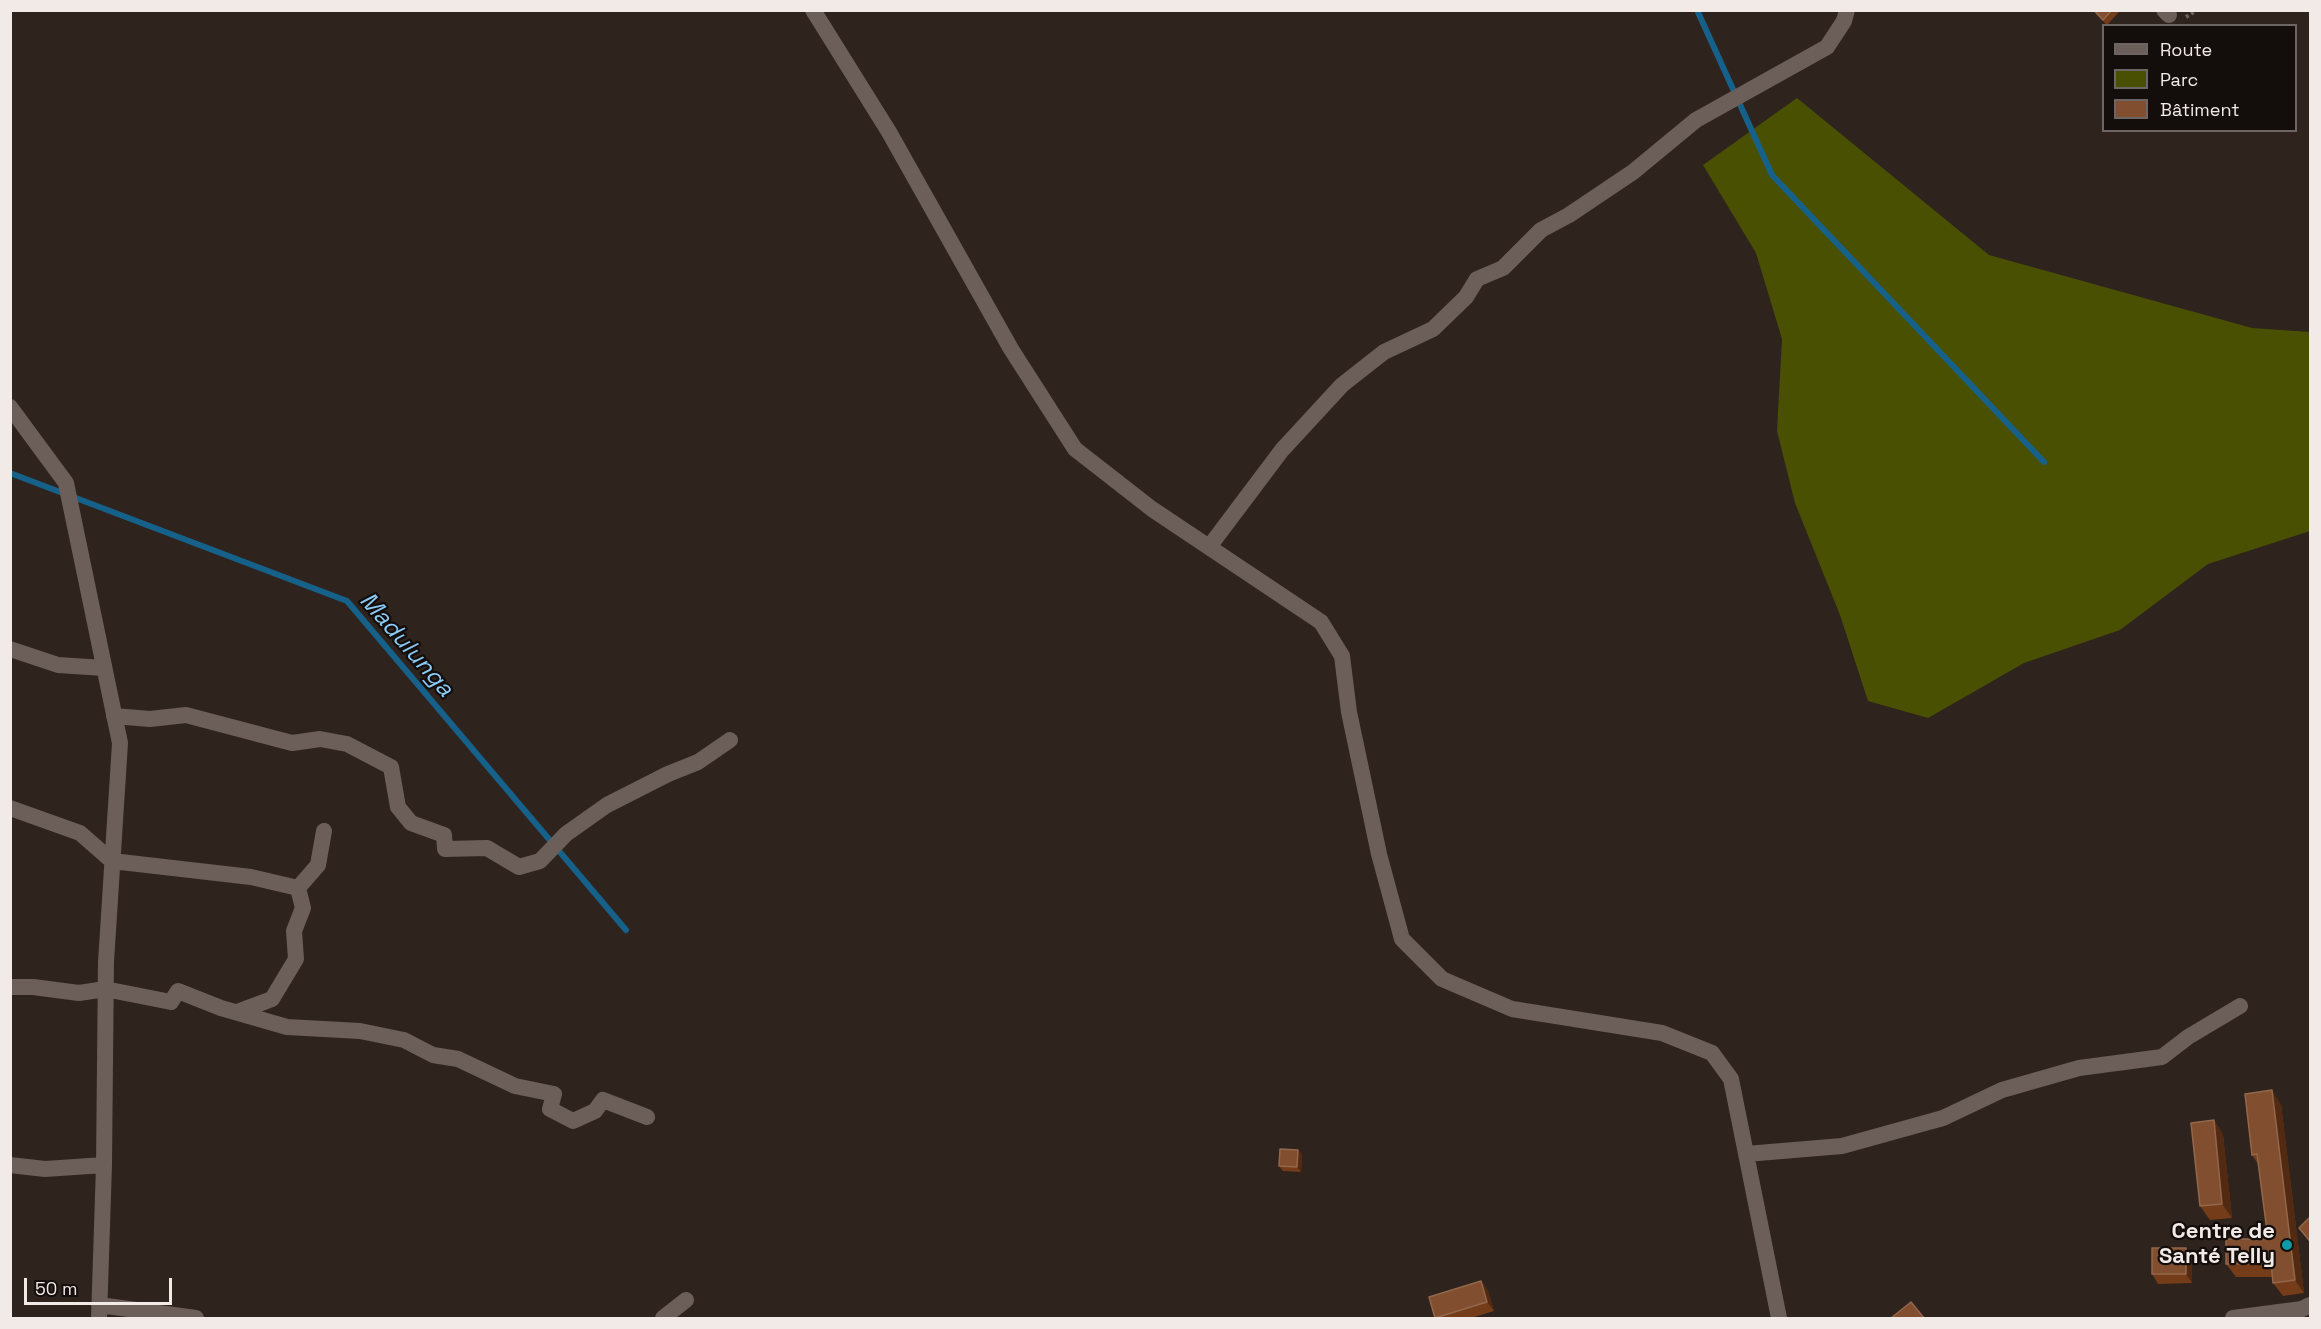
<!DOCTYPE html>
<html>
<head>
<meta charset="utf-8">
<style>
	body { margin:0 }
	#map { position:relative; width:2321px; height:1329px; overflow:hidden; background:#2e231d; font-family:"Space Grotesk",sans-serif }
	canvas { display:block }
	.frame { position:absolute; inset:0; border:12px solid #f2eae6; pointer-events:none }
	.legend { position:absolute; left:2102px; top:24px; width:195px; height:108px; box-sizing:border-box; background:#130d0b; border:2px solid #6c6563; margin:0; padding:8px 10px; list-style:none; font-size:18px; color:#f2eae6 }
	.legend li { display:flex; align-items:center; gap:12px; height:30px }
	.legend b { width:30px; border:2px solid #6c6563 }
	.scale { position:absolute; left:24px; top:1278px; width:148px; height:27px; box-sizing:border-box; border:3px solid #f2eae6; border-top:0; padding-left:8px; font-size:18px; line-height:21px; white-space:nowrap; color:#f2eae6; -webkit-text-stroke:4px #130d0b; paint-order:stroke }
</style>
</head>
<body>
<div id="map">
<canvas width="2321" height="1329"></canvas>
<div class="frame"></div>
<ul class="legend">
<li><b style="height:8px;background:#6c5e58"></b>Route</li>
<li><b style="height:16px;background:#4a5002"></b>Parc</li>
<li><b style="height:16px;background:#814f2f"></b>Bâtiment</li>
</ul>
<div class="scale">50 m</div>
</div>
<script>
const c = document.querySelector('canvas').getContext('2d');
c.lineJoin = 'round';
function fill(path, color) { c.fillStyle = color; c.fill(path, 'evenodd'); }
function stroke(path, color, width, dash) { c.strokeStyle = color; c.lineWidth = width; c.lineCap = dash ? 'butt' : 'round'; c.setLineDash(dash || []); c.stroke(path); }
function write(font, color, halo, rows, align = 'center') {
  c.font = font + ' "Space Grotesk",sans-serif'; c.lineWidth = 4.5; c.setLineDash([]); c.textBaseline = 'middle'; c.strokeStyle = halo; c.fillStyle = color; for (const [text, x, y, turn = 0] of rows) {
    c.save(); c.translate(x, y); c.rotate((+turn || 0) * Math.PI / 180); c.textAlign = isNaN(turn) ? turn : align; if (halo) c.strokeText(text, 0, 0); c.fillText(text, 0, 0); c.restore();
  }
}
const green = new Path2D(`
	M 1797,98 L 1989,255 L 2252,328 L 2310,332 L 2310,531 L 2208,564 L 2120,630 L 2024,663 L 1928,718 L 1868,701 L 1840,615 L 1795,503 L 1777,431 L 1782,339 L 1756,253 L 1703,165 Z`);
const stream = new Path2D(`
	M 1697,10 L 1772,175 L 2044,462
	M 10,473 L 347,601 L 626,930`);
const path = new Path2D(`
	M 2186,17 L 2197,10`);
const minor = new Path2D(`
	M 813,10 L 889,132 L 1011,349 L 1075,449 L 1152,509 L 1321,622 L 1342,656 L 1349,712 L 1379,854 L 1402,939 L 1442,979 L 1512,1009 L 1662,1033 L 1712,1053 L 1731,1079 L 1779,1318
	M 2164,10 L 2169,15
	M 10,407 L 66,483 L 120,743 L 106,962 L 104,1165 L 99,1318
	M 1209,547 L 1282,450 L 1342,385 L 1384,352 L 1433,329 L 1466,297 L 1477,279 L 1503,268 L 1541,230 L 1569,215 L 1633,172 L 1696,120 L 1827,47 L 1844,21 L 1847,10
	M 10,649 L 58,665 L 104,668
	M 114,716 L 150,719 L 186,715 L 292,743 L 320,739 L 347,744 L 391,767 L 398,807 L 411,823 L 444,835 L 445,849 L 487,848 L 519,867 L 540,861 L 566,834 L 607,805 L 668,774 L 698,762 L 730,740
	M 10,808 L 80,833 L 112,861 L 251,877 L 298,888
	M 10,987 L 33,987 L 79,993 L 105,989 L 171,1002 L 178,991 L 221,1008 L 287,1027 L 360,1031 L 404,1040 L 433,1055 L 458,1059 L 515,1086 L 554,1094 L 550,1109 L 573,1121 L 595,1111 L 603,1100 L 647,1117
	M 237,1012 L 272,999 L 296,959 L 294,931 L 303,908 L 298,888 L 318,865 L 324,831
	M 1746,1154 L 1842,1146 L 1943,1118 L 2002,1090 L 2079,1068 L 2162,1057 L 2188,1037 L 2240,1006
	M 10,1165 L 45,1169 L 104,1165
	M 99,1305 L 196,1318
	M 663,1318 L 686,1300
	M 2233,1318 L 2302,1309 L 2310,1305`);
const wall = new Path2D(`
	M 2092,10 L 2118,10 L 2119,12 L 2107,25 Z
	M 2281,1104 L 2304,1293 L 2283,1296 L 2273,1283 L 2272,1277 L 2236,1277 L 2226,1264 L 2268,1239 L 2258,1164 L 2252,1155 Z
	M 2214,1120 L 2223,1135 L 2232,1218 L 2210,1220 L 2200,1206 Z
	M 1302,1154 L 1301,1172 L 1283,1171 L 1279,1166 Z
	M 2310,1217 L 2310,1243 L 2299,1228 Z
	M 2186,1248 L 2192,1257 L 2192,1283 L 2158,1284 L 2152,1274 Z
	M 1481,1281 L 1488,1291 L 1494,1311 L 1471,1318 L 1435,1318 Z`);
const shadedWall = new Path2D(`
	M 2272,1090 L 2281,1104 L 2304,1293 L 2295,1280 Z
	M 2214,1120 L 2223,1135 L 2232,1218 L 2222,1204 Z
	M 1298,1150 L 1302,1154 L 1301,1172 L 1297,1167 Z
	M 2186,1248 L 2192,1257 L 2192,1283 L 2186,1274 Z
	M 1481,1281 L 1488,1291 L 1494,1311 L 1487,1302 Z`);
const building = new Path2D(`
	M 2094,10 L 2112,10 L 2103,20 Z
	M 2272,1090 L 2295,1280 L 2273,1283 L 2271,1263 L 2226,1264 L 2226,1239 L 2268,1239 L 2257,1154 L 2252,1155 L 2245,1094 Z
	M 2214,1120 L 2222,1204 L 2200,1206 L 2191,1123 Z
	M 1280,1149 L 1298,1150 L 1297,1167 L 1279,1166 Z
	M 2310,1217 L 2310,1241 L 2299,1228 Z
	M 2152,1248 L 2186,1248 L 2186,1274 L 2152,1274 Z
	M 1481,1281 L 1487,1302 L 1435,1318 L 1429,1297 Z
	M 1911,1302 L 1924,1318 L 1891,1318 Z`);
const markers = [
	[2287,1245,6,"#0f9aa8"]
];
const poiNames = [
	["Centre de",2275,1232],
	["Santé Telly",2275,1257]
];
const waterNames = [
	["Madulunga",406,645,49]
];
fill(green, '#4a5002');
stroke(stream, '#16618a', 6);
stroke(path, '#6d635d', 4, [3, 3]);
stroke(minor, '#6c5e58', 16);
fill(wall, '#743c19');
fill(shadedWall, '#522a12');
fill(building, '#814f2f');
stroke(building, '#93674c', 1.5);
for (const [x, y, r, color] of markers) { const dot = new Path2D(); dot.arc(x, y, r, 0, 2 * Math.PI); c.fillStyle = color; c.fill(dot); stroke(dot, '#130d0b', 2); }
write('bold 22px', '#f2eae6', '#130d0b', poiNames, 'right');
write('italic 24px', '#8bcbf7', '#130d0b', waterNames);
</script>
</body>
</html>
